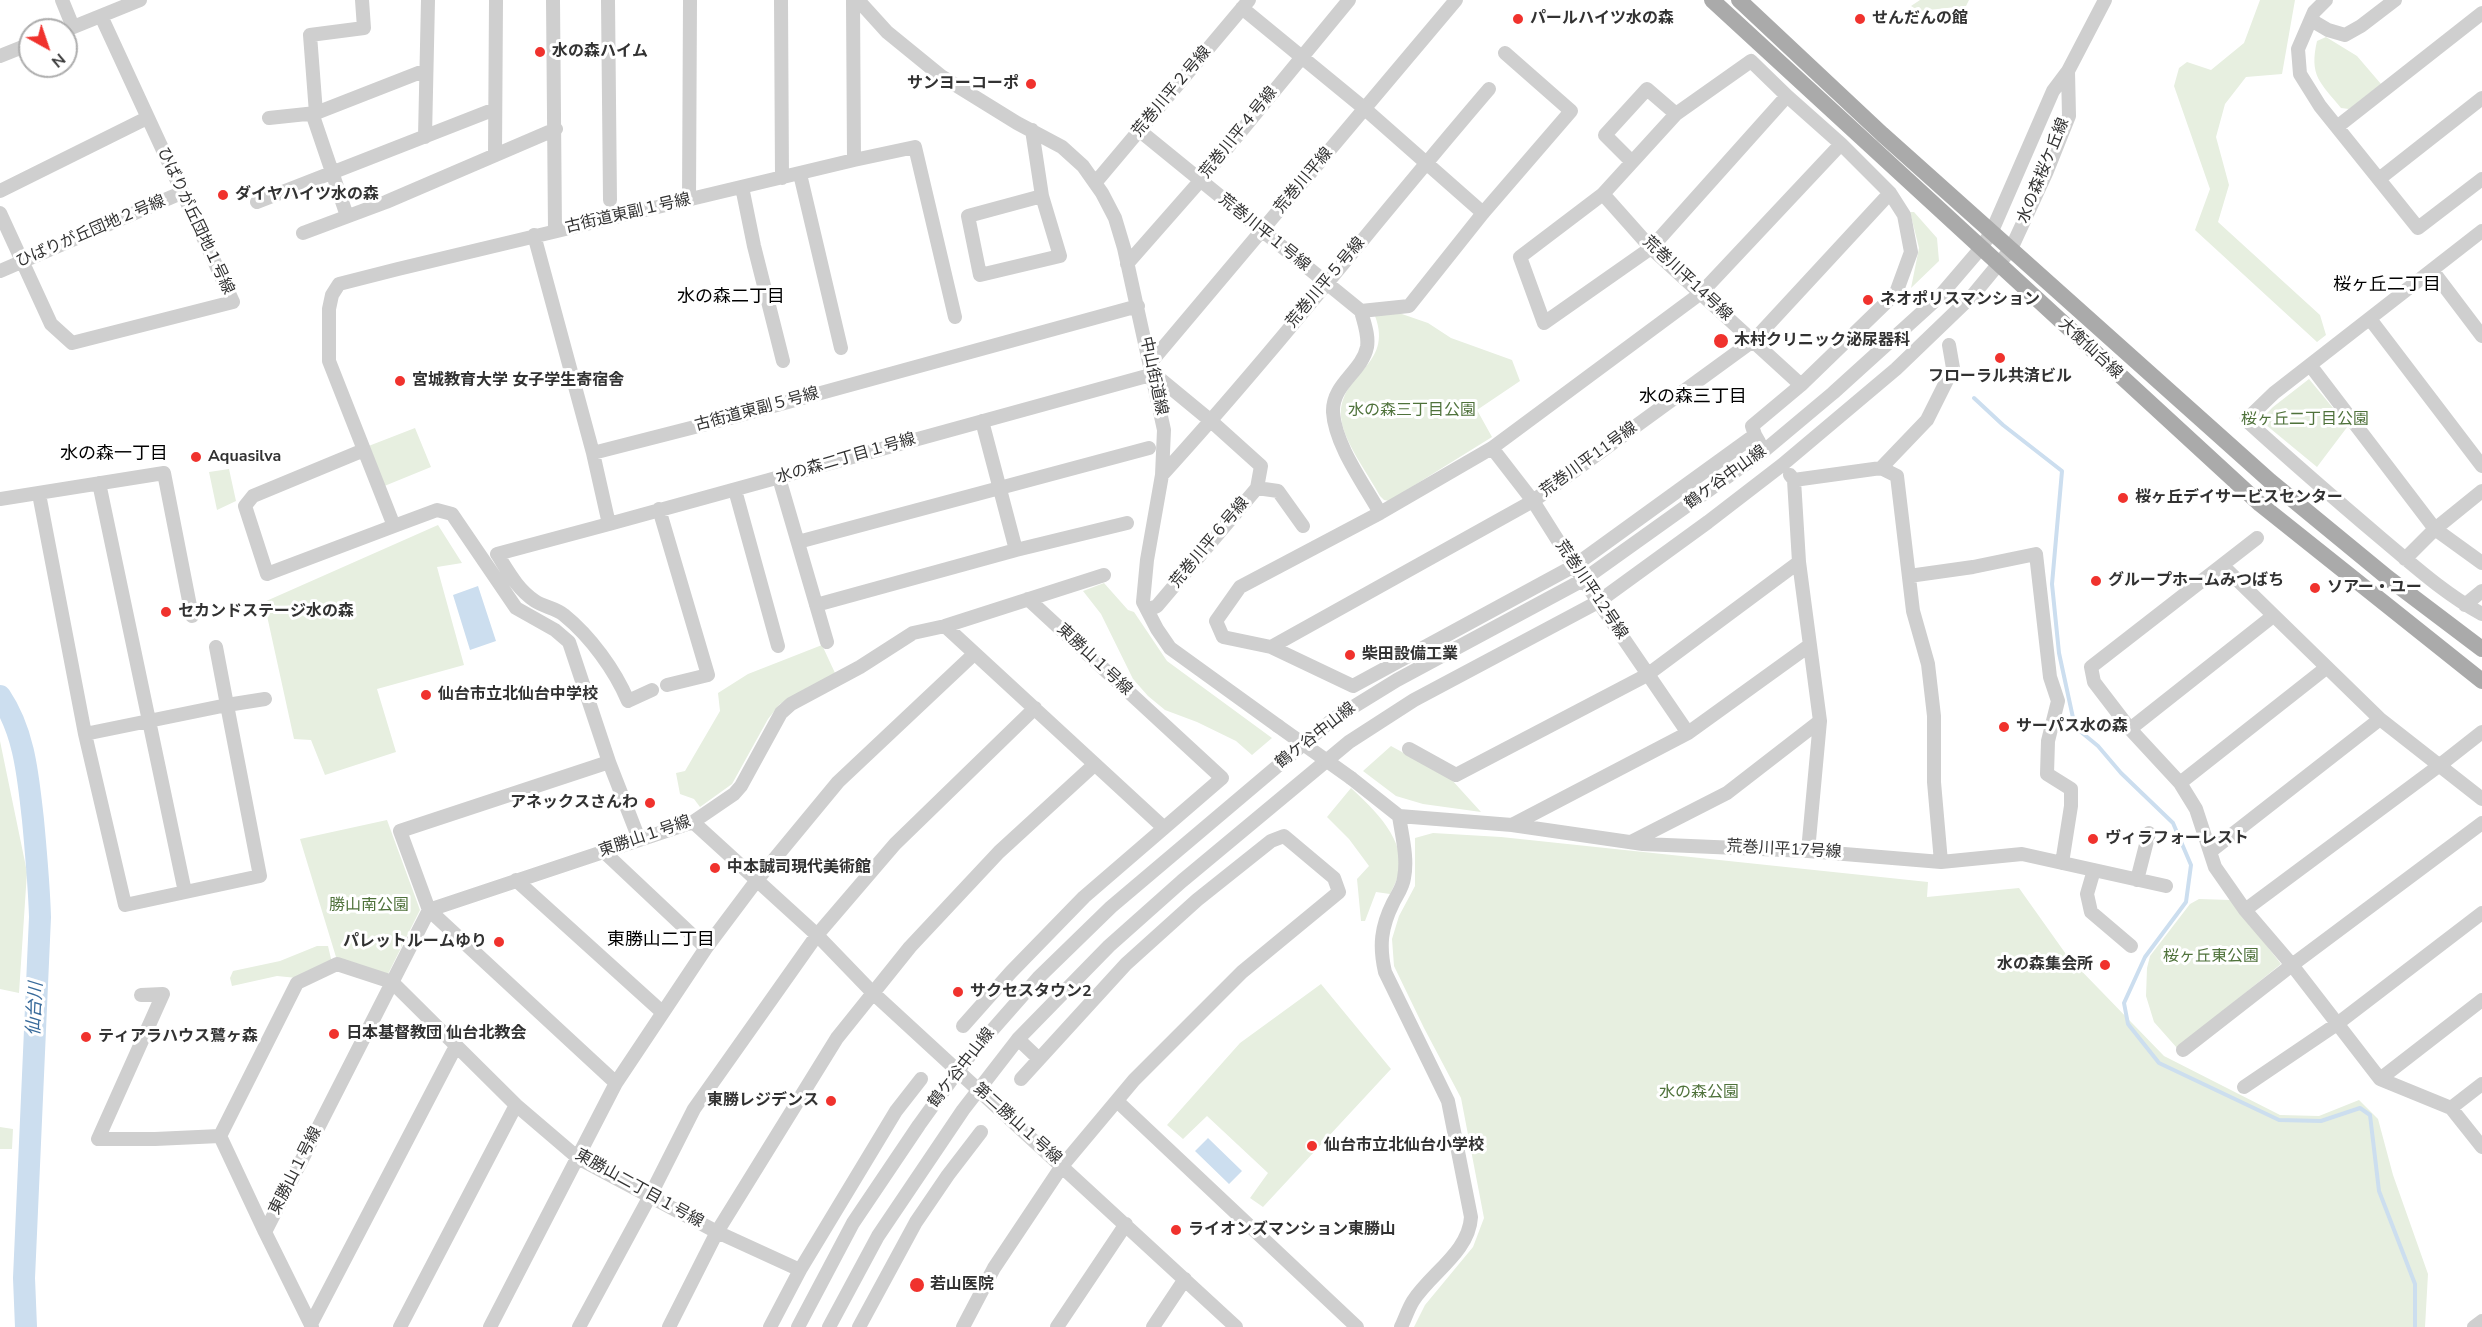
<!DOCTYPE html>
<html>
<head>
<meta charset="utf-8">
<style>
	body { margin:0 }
	#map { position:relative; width:2482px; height:1327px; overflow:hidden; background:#fff; font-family:"Nunito Sans",sans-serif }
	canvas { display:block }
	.north { position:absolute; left:18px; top:18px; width:60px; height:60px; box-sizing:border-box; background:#fff; border:2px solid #adadad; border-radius:50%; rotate:140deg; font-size:16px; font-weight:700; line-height:24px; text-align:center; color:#323232 }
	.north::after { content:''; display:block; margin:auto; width:21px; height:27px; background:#f0322d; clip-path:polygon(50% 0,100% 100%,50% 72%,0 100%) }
</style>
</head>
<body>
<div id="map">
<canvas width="2482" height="1327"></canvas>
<div class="north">N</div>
</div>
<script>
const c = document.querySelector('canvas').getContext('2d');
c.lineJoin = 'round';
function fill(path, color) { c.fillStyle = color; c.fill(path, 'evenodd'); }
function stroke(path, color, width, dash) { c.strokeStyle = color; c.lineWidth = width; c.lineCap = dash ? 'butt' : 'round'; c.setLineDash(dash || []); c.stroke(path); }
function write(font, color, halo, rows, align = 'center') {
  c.font = font + ' "Nunito Sans","Noto Sans JP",sans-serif'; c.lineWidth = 6; c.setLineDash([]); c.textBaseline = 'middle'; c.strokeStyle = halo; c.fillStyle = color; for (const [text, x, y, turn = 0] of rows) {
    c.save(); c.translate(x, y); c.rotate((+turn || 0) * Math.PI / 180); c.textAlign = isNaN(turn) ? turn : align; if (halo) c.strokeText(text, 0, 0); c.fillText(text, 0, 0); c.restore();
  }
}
const green = new Path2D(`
	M 1920,0 L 1969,0 L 1966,6 L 1919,11 L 1911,6 Z
	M 2260,0 L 2295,0 L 2282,74 L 2246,77 L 2225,104 L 2216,137 L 2229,185 L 2218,222 L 2320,315 L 2326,335 L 2317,342 L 2195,230 L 2210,189 L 2174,86 L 2179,68 L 2187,62 L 2211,70 L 2244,43 Z
	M 2326,37 L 2357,56 L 2381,84 L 2349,109 L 2341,108 C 2320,82 2309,76 2317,41 Z
	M 1910,212 L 1914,212 L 1937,238 L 1939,261 L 1911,288 L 1919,248 Z
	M 1399,313 L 1428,323 L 1451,338 L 1512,360 L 1520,381 L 1477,410 L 1492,437 L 1389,501 L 1384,500 L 1380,496 C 1369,475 1342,440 1341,416 C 1339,373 1394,366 1375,316 Z
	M 2309,379 L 2348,426 L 2317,467 L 2260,420 L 2273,407 Z
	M 415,428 L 431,467 L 382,487 L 366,447 Z
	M 229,469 L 236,501 L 217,510 L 209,472 Z
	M 438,525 L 462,563 L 437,567 L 464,665 L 377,689 L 396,752 L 325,775 L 311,740 L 294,739 L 264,602 Z
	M 1104,583 L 1128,610 L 1134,612 L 1167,661 L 1272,738 L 1252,755 L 1236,741 L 1197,722 L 1165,710 L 1148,696 L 1133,679 L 1101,614 L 1083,591 Z
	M 822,645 L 835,673 L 780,704 L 768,719 L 732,784 L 700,807 L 694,799 L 680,794 L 676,773 L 685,771 L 720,711 L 718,693 L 748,674 Z
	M 0,741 L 27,872 L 19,993 L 0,989 Z
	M 1391,746 L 1451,779 L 1481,812 L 1423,804 L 1396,796 L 1363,771 Z
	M 1351,788 C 1373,808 1409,842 1398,876 C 1396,882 1393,888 1390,894 L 1376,892 L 1365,921 L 1361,921 L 1357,879 L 1369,866 L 1349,839 L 1327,817 Z
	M 387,820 L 420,910 L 388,974 L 336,957 L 300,839 Z
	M 1433,833 L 1501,837 L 1928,882 L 1927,897 L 2019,888 L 2068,957 L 2164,1056 L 2280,1115 L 2319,1116 L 2359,1100 L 2378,1119 L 2393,1175 L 2428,1274 L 2425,1327 L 1414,1327 L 1425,1305 L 1473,1247 L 1484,1218 L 1461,1098 L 1424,1028 L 1394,966 L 1392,939 L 1399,916 L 1415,886 L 1415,838 Z
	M 2199,899 L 2231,900 L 2281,964 L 2177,1048 L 2154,1022 L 2146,996 L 2147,968 L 2150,956 L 2190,904 Z
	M 317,946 L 328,946 L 332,963 L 297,978 L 277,976 L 232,986 L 230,978 L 233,971 L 280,961 Z
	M 1321,984 L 1391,1069 L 1263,1207 L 1250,1198 L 1268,1173 L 1207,1116 L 1183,1139 L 1167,1125 L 1240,1043 Z
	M 0,1127 L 13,1129 L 12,1149 L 0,1149 Z`);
const water = new Path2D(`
	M 478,586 L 496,641 L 470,650 L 453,595 Z
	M 1208,1138 L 1242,1171 L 1229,1184 L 1195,1151 Z`);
const stream = new Path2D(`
	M 1974,398 L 2003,425 L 2062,471 L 2052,584 L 2059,653 L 2075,727 L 2098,746 L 2121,773 L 2173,823 L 2191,865 L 2186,902 L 2145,957 L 2124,1003 L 2128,1024 L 2159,1063 L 2279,1120 L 2321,1121 L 2360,1108 L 2370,1115 L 2379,1191 L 2415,1284 L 2415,1327`);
const river = new Path2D(`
	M 0,696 C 25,733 28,777 33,820 C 36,853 39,884 40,917 L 24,1278 L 26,1327`);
const minor = new Path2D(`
	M 62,0 L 73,27
	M 553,0 L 555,230
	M 608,0 L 610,200
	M 781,0 L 782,178
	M 858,0 L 887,32 L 941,76 L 1017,123 L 1062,147 L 1083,166 L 1102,193 L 1115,218 L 1124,248 L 1164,430 L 1162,475 L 1147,560 L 1143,602 L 1157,629 L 1170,648 L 1278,726
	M 2326,0 L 2314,12 L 2298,49 L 2300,74 L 2320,106 L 2418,228 L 2482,179
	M 1242,8 L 1365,109 L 1483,213
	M 2311,20 L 2328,30 L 2345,35 L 2361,26 L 2395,0
	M 66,30 L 140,0
	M 0,56 L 30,44
	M 312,113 L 347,216
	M 316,113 L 310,35 L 364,28 L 362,0
	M 269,118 L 316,113 L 426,70
	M 2337,127 L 2482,13
	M 1032,130 L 1042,196 L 968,216 L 980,275 L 1060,256 L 1042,196
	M 1140,131 L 1361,311
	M 425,137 L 428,0
	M 495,155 L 496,0
	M 854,160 L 915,147 L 955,317
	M 1632,162 L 1605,135 L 1647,89 L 1676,114
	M 800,174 L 841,348
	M 2379,179 L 2482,98
	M 1095,183 L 1249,0
	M 742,187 L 754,246 L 783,361
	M 0,191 L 147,118
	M 1603,194 L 1651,248 L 1801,385
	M 689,200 L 690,0
	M 257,202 L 495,109
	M 0,213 L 51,324 L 72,343 L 233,302 L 101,16
	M 2482,231 L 2274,393 L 2246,420 C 2291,461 2336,500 2382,539 C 2413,565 2446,595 2482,614
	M 303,233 L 386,202 L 556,129
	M 534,235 L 593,453 L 726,419 L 1138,306
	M 1127,264 L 1200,181 L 1349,0
	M 2432,270 L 2482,336
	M 0,271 L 181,193
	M 1361,311 L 1409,306 L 1483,213 L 1571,111 L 1505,53
	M 1361,311 C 1364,323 1369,335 1367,347 C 1362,372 1332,384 1333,412 C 1335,445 1364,484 1380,513
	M 2370,319 L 2482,466
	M 1151,362 L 1456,0
	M 2310,365 L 2435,529 L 2482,563
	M 982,421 L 1016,550
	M 1755,435 L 1574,566 L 1353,686 L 1271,647 L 1223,637 L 1216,621 L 1240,587 L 1380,513 L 1492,448 L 1701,293 L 1841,144 L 1787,96 L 1651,248 L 1544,323 L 1520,257 L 1603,194 L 1676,114 L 1751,61 L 1787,96
	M 1759,442 L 1755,435 L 1752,426 L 1801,385 L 1896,293 L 1911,252 L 1904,215 L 1890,193 L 1841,144
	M 1492,448 L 1533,501 L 1574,566 L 1688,733
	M 364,450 L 253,496 L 245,506 L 267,574 L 394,526
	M 593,453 L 609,524 L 1154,374 L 1211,421 L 1261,466 L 1257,488 L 1157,606 L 1148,610
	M 1881,468 L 1927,420 L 1953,368 L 1949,345
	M 1162,475 C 1276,350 1379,217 1489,89
	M 1790,475 L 1794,480 L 1799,562 L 1820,721 L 1808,851
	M 779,478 L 827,642
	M 1794,480 L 1881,468 L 1897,476 L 1913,611 L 1928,664 L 1934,716 L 1934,782 L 1941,862
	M 99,483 L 185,892
	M 1257,488 L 1278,491 L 1303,526
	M 735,490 L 778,646
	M 39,494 L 85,734 L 125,905 L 260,876 L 227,705 L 265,699
	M 0,499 L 164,473 L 192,616
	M 659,509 L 708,675 L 667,685
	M 609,524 L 497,554 C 508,571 517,589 535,601 C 544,607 556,608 564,615 C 590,636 615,670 628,701 L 652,690
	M 798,542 L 1149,448
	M 2405,559 L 2435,529 L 2482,491
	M 2223,566 L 2380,719 L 2482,799
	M 1909,576 L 1973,567 L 2036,554 L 2050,677 L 2058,701 L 2048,741 L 2047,774 L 2071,789 L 2071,806 L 2062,863
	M 816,605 L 1016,550 L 1127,523
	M 2465,605 L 2482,591
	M 945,626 L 1163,827
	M 1271,647 L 1533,501 L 1754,340 L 1890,193
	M 2130,729 L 2273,616
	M 2482,732 L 2440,765 L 2245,910 L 2292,965 L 2380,1079 L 2451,1108 L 2482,1084
	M 85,734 L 227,705 L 216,647
	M 1409,749 L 1456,775 L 1647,675 L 1799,562
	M 609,762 L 400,831 L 429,910 L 616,1083
	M 1351,778 L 1399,816 C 1402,836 1408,858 1404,878 C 1403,887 1397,895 1393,903 C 1381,927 1379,946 1385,972 L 1448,1101 L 1471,1217 C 1469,1252 1431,1273 1413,1301 C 1408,1309 1405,1319 1401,1327
	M 2180,783 L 2130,729 L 2094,682 L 2091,667 L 2257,538
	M 1399,816 L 1512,825 L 1643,844 L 1808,851 L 1941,862 L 2022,854 L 2166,886
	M 693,822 L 817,935 L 873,993 L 1236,1327
	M 1512,825 L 1688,733 L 1810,645
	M 639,839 L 609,762 L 569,642 L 555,630 L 516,608 L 452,514 L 437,510 L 394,526 L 329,361 L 329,309 L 332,295 L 339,284 L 398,269 L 854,160 L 853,0
	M 1631,842 L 1727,793 L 1820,721
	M 603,851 L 706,948
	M 2211,851 L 2380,719
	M 2094,870 L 2087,894 L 2091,912 L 2131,946
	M 516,880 L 662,1012
	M 2137,880 L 2149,833
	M 2245,910 L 2215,867 L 2196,809 L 2180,783 L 2326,668
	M 141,995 L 163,994 L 98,1139 L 155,1139 L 220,1136 L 265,1232
	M 963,1026 L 1011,972 L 1084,897 L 1222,778 L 1028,599
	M 1018,1039 L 1039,1059
	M 2183,1050 L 2292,965 L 2482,823
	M 2380,1079 L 2482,1000
	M 2244,1087 L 2337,1024 L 2482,913
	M 1117,1101 L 1357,1327
	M 2451,1108 L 2482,1147
	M 220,1136 L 297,983 L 337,964 L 392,982 L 516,1105 L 578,1158 L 717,1232 L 800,1270
	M 311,1324 L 456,1046
	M 312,1327 L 265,1232 L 429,910 L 693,822 L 734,794 L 741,786 L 781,713 L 791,704 L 860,667 L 913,633 L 945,626 L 1104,575
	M 400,1327 L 516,1105
	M 490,1327 L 616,1083 L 706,948 L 757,880 L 838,782 L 974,654
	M 579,1327 L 650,1196 L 694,1109 L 817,935 L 895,844 L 1035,708
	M 669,1327 L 717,1232 L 837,1038 L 910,947 L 999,852 L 1094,765
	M 770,1327 L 800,1270 L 896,1111 L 921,1079
	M 798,1327 L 853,1223 L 919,1125 L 965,1061 L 1038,978 L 1111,907 L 1332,720 L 1397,680 L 1583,580 L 1765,450 L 1833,393 L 1939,297 L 1981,248 L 1992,231 L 2053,91 L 2068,71 L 2105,0
	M 829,1327 L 878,1236 L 963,1110 L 1018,1039 L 1109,946 L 1182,881 L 1349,742 L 1414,700 L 1598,602 L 1708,522 L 1782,465 L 1896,369 L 1973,295 L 2011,249 L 2047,171 L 2069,116 L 2068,71
	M 859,1327 L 916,1222 L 948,1175 L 981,1132
	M 963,1327 L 994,1268 L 1062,1166 L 1134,1080 L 1242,972 L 1339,892 L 1334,878 L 1284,836 L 1271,841 L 1197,900 L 1126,964 L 1021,1079
	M 1057,1327 L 1126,1224
	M 1153,1327 L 1185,1279
	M 2474,1327 L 2482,1321`);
const major = new Path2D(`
	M 1712,0 L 2260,504 L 2482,681
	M 1739,0 L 1882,134 L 2270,481 L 2388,578 L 2482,649`);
const minorBridge = new Path2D(`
	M 1278,726 L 1351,778`);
const markers = [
	[1518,19,6,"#f0322d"],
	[1860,19,6,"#f0322d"],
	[540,52,6,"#f0322d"],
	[1031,84,6,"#f0322d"],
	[223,195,6,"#f0322d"],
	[1868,300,6,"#f0322d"],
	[1721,341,8,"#f0322d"],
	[2000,358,6,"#f0322d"],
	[400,381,6,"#f0322d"],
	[196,457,6,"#f0322d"],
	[2123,498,6,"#f0322d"],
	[2096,581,6,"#f0322d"],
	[2315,588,6,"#f0322d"],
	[166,612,6,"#f0322d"],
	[1350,655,6,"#f0322d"],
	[426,695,6,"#f0322d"],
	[2004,727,6,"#f0322d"],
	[650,803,6,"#f0322d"],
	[2093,839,6,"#f0322d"],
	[715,868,6,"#f0322d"],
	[499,942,6,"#f0322d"],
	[2105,965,6,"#f0322d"],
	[958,992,6,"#f0322d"],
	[334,1034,6,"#f0322d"],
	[86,1037,6,"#f0322d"],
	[831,1101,6,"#f0322d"],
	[1312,1146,6,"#f0322d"],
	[1176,1230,6,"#f0322d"],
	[917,1285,8,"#f0322d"]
];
const poiNames = [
	["パールハイツ水の森",1530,19],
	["せんだんの館",1872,19],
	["水の森ハイム",552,52],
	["サンヨーコーポ",1019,84,"right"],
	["ダイヤハイツ水の森",235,195],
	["ネオポリスマンション",1880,300],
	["木村クリニック泌尿器科",1734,341],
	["フローラル共済ビル",2000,377,"center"],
	["宮城教育大学 女子学生寄宿舎",412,381],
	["Aquasilva",208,457],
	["桜ヶ丘デイサービスセンター",2135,498],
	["グループホームみつばち",2108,581],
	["ソアー・ユー",2327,588],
	["セカンドステージ水の森",178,612],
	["柴田設備工業",1362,655],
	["仙台市立北仙台中学校",438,695],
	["サーパス水の森",2016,727],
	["アネックスさんわ",638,803,"right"],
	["ヴィラフォーレスト",2105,839],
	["中本誠司現代美術館",727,868],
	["パレットルームゆり",487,942,"right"],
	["水の森集会所",2093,965,"right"],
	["サクセスタウン2",970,992],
	["日本基督教団 仙台北教会",346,1034],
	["ティアラハウス鷺ヶ森",98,1037],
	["東勝レジデンス",819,1101,"right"],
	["仙台市立北仙台小学校",1324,1146],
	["ライオンズマンション東勝山",1188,1230],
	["若山医院",930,1285]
];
const streetNames = [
	["荒巻川平２号線",1172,92,-50],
	["荒巻川平４号線",1239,133,-51],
	["水の森桜ケ丘線",2044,171,-68],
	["荒巻川平線",1304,181,-50],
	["古街道東副１号線",628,214,-13],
	["ひばりが丘団地１号線",195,221,65],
	["ひばりが丘団地２号線",91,232,-23],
	["荒巻川平１号線",1264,233,39],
	["荒巻川平14号線",1687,279,43],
	["荒巻川平５号線",1326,283,-50],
	["大衡仙台線",2090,349,43],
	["中山街道線",1153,376,78],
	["古街道東副５号線",757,410,-15],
	["水の森二丁目１号線",846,459,-16],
	["荒巻川平11号線",1589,460,-36],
	["鶴ケ谷中山線",1726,478,-36],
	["荒巻川平６号線",1210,543,-50],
	["荒巻川平12号線",1591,590,56],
	["東勝山１号線",1094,660,43],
	["鶴ケ谷中山線",1316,736,-38],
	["東勝山１号線",645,837,-19],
	["荒巻川平17号線",1784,850,3],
	["鶴ケ谷中山線",962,1068,-52],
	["第二勝山１号線",1017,1124,42],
	["東勝山１号線",296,1171,-63],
	["東勝山二丁目１号線",639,1189,29]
];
const parkNames = [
	["水の森三丁目公園",1412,411],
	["桜ヶ丘二丁目公園",2305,420],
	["勝山南公園",369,906],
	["桜ヶ丘東公園",2211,957],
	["水の森公園",1699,1093]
];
const neighbourhoodNames = [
	["桜ヶ丘二丁目",2387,286],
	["水の森二丁目",731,298],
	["水の森三丁目",1693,398],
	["水の森一丁目",114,455],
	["東勝山二丁目",661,941]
];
const waterNames = [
	["仙台川",36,1009,-87]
];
fill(green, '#e7efe0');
fill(water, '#ccdeef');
stroke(stream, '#ccdeef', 4);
stroke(river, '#ccdeef', 22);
stroke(minor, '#cfcfcf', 14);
stroke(major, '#aaa', 16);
stroke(minorBridge, '#cfcfcf', 14);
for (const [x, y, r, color] of markers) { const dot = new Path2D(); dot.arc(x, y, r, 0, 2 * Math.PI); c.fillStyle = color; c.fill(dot); stroke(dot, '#fff', 2); }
write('bold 16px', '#323232', '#fff', poiNames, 'left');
write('16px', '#323232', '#fff', streetNames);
write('16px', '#4f723b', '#fff', parkNames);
write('18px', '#000', '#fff', neighbourhoodNames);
write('italic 18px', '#396b9b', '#fff', waterNames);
</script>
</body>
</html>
